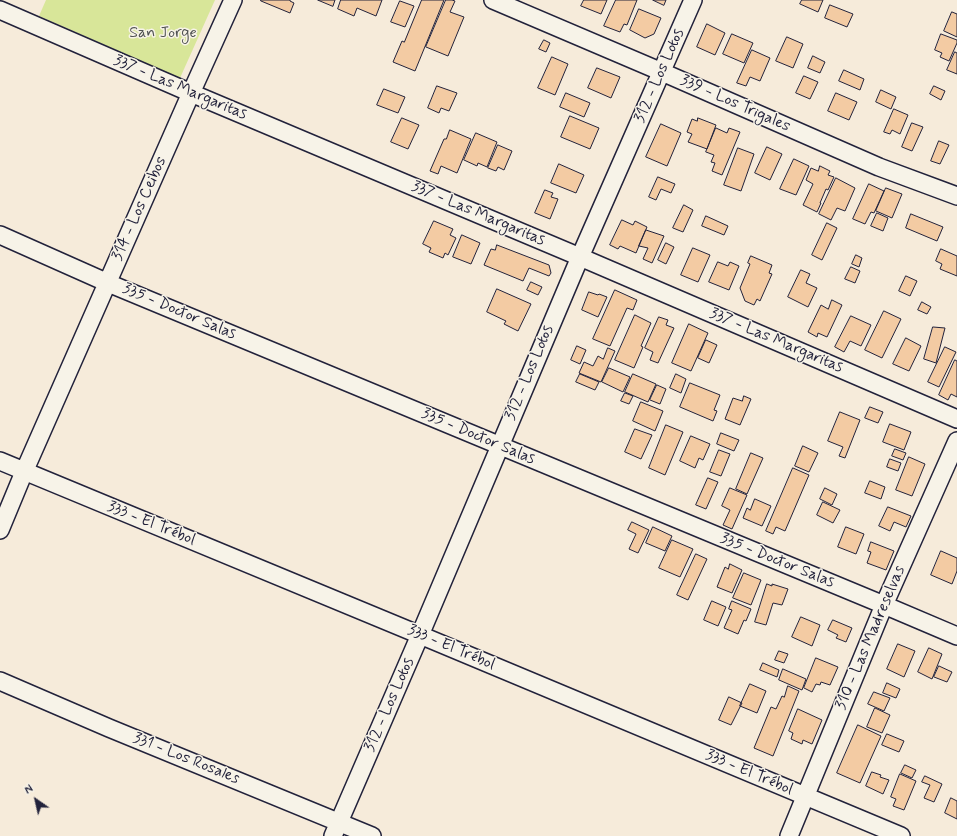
<!DOCTYPE html>
<html>
<head>
<meta charset="utf-8">
<style>
	body { margin:0 }
	#map { position:relative; width:957px; height:836px; overflow:hidden; background:#f6ebda; font-family:Mynerve,sans-serif }
	canvas { display:block }
	.north { position:absolute; left:16px; top:780px; width:40px; height:40px; -webkit-text-stroke:3px #f7f3e8; paint-order:stroke; rotate:326deg; font-size:11px; font-weight:700; line-height:16px; text-align:center; color:#22223b }
	.north::after { content:''; display:block; margin:auto; width:14px; height:18px; background:#22223b; clip-path:polygon(50% 0,100% 100%,50% 72%,0 100%) }
</style>
</head>
<body>
<div id="map">
<canvas width="957" height="836"></canvas>
<div class="north">N</div>
</div>
<script>
const c = document.querySelector('canvas').getContext('2d');
c.lineJoin = 'round';
function fill(path, color) { c.fillStyle = color; c.fill(path, 'evenodd'); }
function stroke(path, color, width, dash) { c.strokeStyle = color; c.lineWidth = width; c.lineCap = dash ? 'butt' : 'round'; c.setLineDash(dash || []); c.stroke(path); }
function write(font, color, halo, rows, align = 'center') {
  c.font = font + ' Mynerve,sans-serif'; c.lineWidth = 3; c.setLineDash([]); c.textBaseline = 'middle'; c.strokeStyle = halo; c.fillStyle = color; for (const [text, x, y, turn = 0] of rows) {
    c.save(); c.translate(x, y); c.rotate((+turn || 0) * Math.PI / 180); c.textAlign = isNaN(turn) ? turn : align; if (halo) c.strokeText(text, 0, 0); c.fillText(text, 0, 0); c.restore();
  }
}
const green = new Path2D(`
	M 46,0 L 215,0 L 180,78 L 39,16 Z`);
const building = new Path2D(`
	M 261,0 L 290,0 L 290,1 L 294,3 L 290,13 L 261,1 Z
	M 318,0 L 335,0 L 333,6 Z
	M 341,0 L 382,0 L 376,16 L 357,8 L 354,16 L 338,9 Z
	M 422,0 L 444,0 L 415,71 L 393,62 L 402,41 L 404,42 Z
	M 446,0 L 452,0 L 455,1 L 450,12 L 464,17 L 448,56 L 426,47 Z
	M 584,0 L 607,0 L 601,14 L 581,6 Z
	M 616,0 L 637,0 L 627,25 L 624,24 L 620,32 L 604,26 Z
	M 653,0 L 666,0 L 664,5 Z
	M 802,0 L 823,0 L 818,12 L 800,4 Z
	M 400,1 L 414,6 L 405,27 L 391,22 Z
	M 830,5 L 853,14 L 847,27 L 825,18 Z
	M 639,9 L 661,18 L 654,34 L 645,38 L 630,30 Z
	M 952,12 L 957,14 L 957,37 L 944,31 Z
	M 707,24 L 725,33 L 715,55 L 697,47 Z
	M 732,34 L 753,43 L 744,63 L 723,54 Z
	M 941,34 L 957,40 L 957,43 L 949,61 L 940,57 L 942,53 L 935,50 Z
	M 787,37 L 803,44 L 793,68 L 776,61 Z
	M 544,40 L 550,43 L 546,52 L 539,49 Z
	M 752,50 L 770,58 L 760,81 L 750,77 L 746,86 L 737,83 Z
	M 955,52 L 957,53 L 957,74 L 947,70 Z
	M 813,56 L 825,62 L 820,73 L 808,68 Z
	M 552,57 L 568,64 L 555,95 L 538,88 Z
	M 597,68 L 620,77 L 611,98 L 588,88 Z
	M 844,70 L 864,79 L 860,90 L 839,81 Z
	M 804,76 L 818,82 L 810,99 L 796,93 Z
	M 437,86 L 457,93 L 449,111 L 441,108 L 439,113 L 428,108 Z
	M 934,86 L 945,91 L 941,100 L 930,94 Z
	M 384,89 L 405,97 L 398,113 L 377,105 Z
	M 881,90 L 896,97 L 891,109 L 876,102 Z
	M 566,93 L 590,103 L 584,117 L 560,107 Z
	M 836,93 L 857,102 L 849,120 L 828,111 Z
	M 894,109 L 908,115 L 900,134 L 892,130 L 890,134 L 884,132 Z
	M 570,116 L 599,128 L 590,149 L 561,137 Z
	M 402,118 L 419,125 L 408,149 L 391,142 Z
	M 698,118 L 716,125 L 707,149 L 688,142 L 692,134 L 687,132 L 692,119 L 697,121 Z
	M 912,123 L 923,127 L 912,151 L 902,147 Z
	M 661,124 L 681,133 L 667,166 L 646,157 Z
	M 716,128 L 727,133 L 729,128 L 740,132 L 722,175 L 712,171 L 715,163 L 711,162 L 714,155 L 706,152 Z
	M 450,130 L 471,139 L 457,173 L 441,166 L 438,174 L 430,171 L 444,139 L 446,139 Z
	M 476,133 L 497,142 L 487,167 L 478,163 L 477,166 L 464,160 Z
	M 939,141 L 949,145 L 940,164 L 931,161 Z
	M 498,145 L 512,151 L 504,170 L 498,167 L 496,171 L 488,168 Z
	M 767,147 L 782,154 L 770,180 L 755,173 Z
	M 738,148 L 754,154 L 741,191 L 724,185 Z
	M 794,159 L 809,166 L 796,195 L 780,189 Z
	M 559,164 L 584,175 L 576,193 L 551,183 Z
	M 820,166 L 830,171 L 828,175 L 834,177 L 828,190 L 826,189 L 820,203 L 821,203 L 817,212 L 803,205 L 813,184 L 806,180 L 811,168 L 818,171 Z
	M 658,177 L 675,184 L 671,193 L 661,189 L 656,200 L 649,197 Z
	M 836,178 L 855,188 L 845,211 L 837,208 L 831,220 L 819,214 Z
	M 869,184 L 884,191 L 874,213 L 871,212 L 865,224 L 853,219 Z
	M 886,188 L 902,194 L 892,218 L 876,211 Z
	M 545,190 L 553,193 L 551,197 L 558,199 L 550,219 L 535,213 Z
	M 684,205 L 693,210 L 683,232 L 673,228 Z
	M 877,213 L 888,218 L 883,231 L 871,226 Z
	M 911,214 L 943,227 L 937,241 L 906,228 Z
	M 706,216 L 728,226 L 724,235 L 702,226 Z
	M 622,220 L 633,225 L 635,221 L 647,227 L 636,253 L 620,246 L 618,249 L 610,245 Z
	M 434,221 L 453,229 L 450,235 L 456,238 L 448,255 L 445,253 L 443,258 L 429,252 L 431,248 L 423,244 Z
	M 827,223 L 837,228 L 822,260 L 812,255 Z
	M 646,230 L 664,236 L 652,263 L 643,259 L 648,248 L 639,246 Z
	M 462,235 L 480,243 L 471,264 L 453,257 Z
	M 666,243 L 674,247 L 666,264 L 658,260 Z
	M 497,245 L 549,265 L 551,273 L 549,276 L 529,268 L 523,281 L 484,265 L 491,249 L 495,250 Z
	M 693,248 L 710,255 L 698,282 L 681,275 Z
	M 941,249 L 957,256 L 957,276 L 940,269 L 942,264 L 936,261 Z
	M 856,255 L 862,258 L 859,267 L 852,264 Z
	M 751,256 L 772,265 L 769,273 L 772,274 L 760,301 L 757,299 L 754,305 L 745,301 L 740,288 L 750,264 L 748,263 Z
	M 718,262 L 728,266 L 730,262 L 739,266 L 729,290 L 709,282 Z
	M 851,267 L 860,271 L 855,283 L 845,279 Z
	M 801,270 L 810,274 L 806,283 L 817,288 L 808,307 L 788,297 Z
	M 906,276 L 917,281 L 910,296 L 899,291 Z
	M 531,282 L 542,287 L 538,295 L 527,290 Z
	M 497,289 L 531,304 L 518,331 L 504,324 L 506,321 L 487,312 Z
	M 615,290 L 637,300 L 633,310 L 627,308 L 610,346 L 593,339 Z
	M 589,292 L 598,295 L 599,294 L 607,297 L 598,317 L 582,310 Z
	M 832,300 L 842,305 L 827,337 L 818,333 L 817,337 L 808,332 L 821,305 L 828,309 Z
	M 922,302 L 931,307 L 927,314 L 918,310 Z
	M 884,311 L 901,319 L 882,358 L 865,350 Z
	M 635,315 L 651,323 L 641,346 L 643,347 L 634,368 L 615,360 Z
	M 851,316 L 871,325 L 861,346 L 850,341 L 844,352 L 835,347 Z
	M 659,317 L 668,320 L 666,325 L 674,328 L 658,363 L 650,360 L 653,352 L 645,348 Z
	M 689,324 L 708,333 L 691,371 L 672,363 Z
	M 933,327 L 945,328 L 936,363 L 924,359 Z
	M 906,338 L 921,346 L 909,371 L 893,364 Z
	M 706,340 L 717,345 L 709,363 L 698,358 Z
	M 577,346 L 586,350 L 580,364 L 571,360 Z
	M 945,347 L 956,352 L 939,387 L 928,382 Z
	M 608,348 L 615,351 L 601,382 L 579,373 L 584,362 L 593,366 L 598,356 L 603,359 Z
	M 955,360 L 957,361 L 957,397 L 951,394 L 948,400 L 939,395 Z
	M 609,368 L 630,377 L 623,392 L 602,382 Z
	M 580,374 L 599,382 L 595,390 L 576,382 Z
	M 633,374 L 656,384 L 648,402 L 625,392 Z
	M 676,374 L 686,379 L 681,393 L 670,388 Z
	M 690,383 L 720,395 L 714,410 L 717,411 L 713,421 L 680,407 Z
	M 657,385 L 666,389 L 660,404 L 650,400 Z
	M 625,393 L 633,396 L 629,404 L 621,401 Z
	M 744,396 L 751,399 L 740,425 L 725,419 L 733,398 L 742,401 Z
	M 641,402 L 663,411 L 655,431 L 633,421 Z
	M 870,407 L 883,412 L 878,423 L 865,418 Z
	M 840,412 L 860,420 L 845,458 L 839,456 L 843,447 L 828,441 Z
	M 890,424 L 911,432 L 904,450 L 883,442 Z
	M 666,425 L 683,432 L 665,475 L 649,468 Z
	M 635,429 L 652,435 L 641,459 L 625,452 Z
	M 721,433 L 739,440 L 734,451 L 717,444 Z
	M 691,436 L 710,444 L 703,460 L 699,458 L 695,468 L 680,461 Z
	M 803,446 L 818,453 L 809,472 L 795,466 Z
	M 895,449 L 906,453 L 903,460 L 892,456 Z
	M 719,450 L 730,454 L 721,476 L 710,472 Z
	M 751,453 L 763,458 L 747,494 L 736,489 Z
	M 909,457 L 925,464 L 912,496 L 896,490 Z
	M 890,459 L 901,463 L 898,471 L 887,467 Z
	M 793,468 L 809,475 L 785,531 L 776,527 L 773,534 L 766,531 Z
	M 708,478 L 718,482 L 706,509 L 696,505 Z
	M 870,481 L 885,487 L 881,499 L 865,493 Z
	M 730,488 L 747,495 L 732,529 L 723,525 L 730,510 L 722,506 Z
	M 825,488 L 837,494 L 832,505 L 820,499 Z
	M 755,499 L 771,506 L 762,526 L 743,518 L 747,508 L 750,510 Z
	M 823,502 L 840,510 L 833,523 L 817,515 Z
	M 888,507 L 911,516 L 906,527 L 894,522 L 890,531 L 879,526 Z
	M 632,522 L 649,530 L 638,553 L 629,549 L 636,534 L 628,530 Z
	M 653,527 L 672,536 L 665,551 L 646,543 Z
	M 846,527 L 864,534 L 856,554 L 838,547 Z
	M 672,540 L 693,549 L 680,577 L 659,568 Z
	M 871,542 L 894,551 L 886,570 L 867,563 L 871,552 L 868,551 Z
	M 941,551 L 957,558 L 957,571 L 952,584 L 931,575 Z
	M 696,554 L 707,559 L 688,600 L 677,595 Z
	M 730,564 L 742,570 L 732,593 L 717,587 L 725,567 L 728,569 Z
	M 744,573 L 761,580 L 751,605 L 733,598 Z
	M 767,584 L 772,586 L 772,584 L 788,589 L 782,605 L 773,603 L 766,625 L 755,622 Z
	M 712,601 L 726,607 L 718,626 L 704,620 Z
	M 732,601 L 751,609 L 746,621 L 744,620 L 738,634 L 724,628 L 732,610 L 729,609 Z
	M 801,617 L 820,625 L 812,646 L 792,637 Z
	M 833,620 L 852,628 L 846,642 L 836,638 L 838,635 L 828,630 Z
	M 898,644 L 915,651 L 904,677 L 887,669 Z
	M 929,648 L 942,654 L 932,679 L 918,672 Z
	M 779,651 L 788,654 L 784,663 L 775,660 Z
	M 816,658 L 838,667 L 830,685 L 821,682 L 820,685 L 816,684 L 812,692 L 804,688 Z
	M 763,663 L 779,670 L 777,677 L 760,670 Z
	M 939,666 L 952,672 L 947,682 L 934,677 Z
	M 783,669 L 806,679 L 802,690 L 779,680 Z
	M 887,683 L 900,689 L 896,698 L 883,693 Z
	M 750,684 L 766,691 L 757,713 L 740,706 Z
	M 788,686 L 799,691 L 773,756 L 754,748 L 771,707 L 776,709 L 782,696 L 784,697 Z
	M 874,692 L 890,698 L 884,711 L 868,704 Z
	M 729,697 L 742,703 L 731,725 L 719,720 Z
	M 875,708 L 890,715 L 882,733 L 867,727 Z
	M 798,709 L 822,720 L 812,744 L 803,740 L 802,744 L 791,739 L 793,733 L 789,731 Z
	M 858,725 L 881,736 L 860,783 L 837,773 Z
	M 887,734 L 904,741 L 899,752 L 882,745 Z
	M 905,765 L 916,770 L 912,778 L 901,773 Z
	M 872,772 L 881,775 L 880,777 L 889,780 L 883,794 L 866,786 Z
	M 900,774 L 916,781 L 904,810 L 893,806 L 896,799 L 891,797 Z
	M 925,776 L 942,784 L 934,802 L 924,798 L 930,785 L 922,782 Z
	M 951,798 L 957,801 L 957,819 L 945,813 Z`);
const street = new Path2D(`
	M 493,0 L 662,72 L 879,167 L 957,196
	M 0,10 L 191,93 L 580,257 L 957,419
	M 0,235 L 108,283 L 884,605 L 957,636
	M 0,461 L 420,635 L 901,836
	M 0,530 L 24,472 L 191,93 L 233,0
	M 0,681 L 109,728 L 372,836
	M 333,836 L 420,635 L 580,257 L 693,0
	M 789,836 L 884,605 L 957,441`);
const parkNames = [
	["San Jorge",163,34]
];
const streetNames = [
	["312 - Los Lotos",660,76,-66],
	["337 - Las Margaritas",180,88,23],
	["339 - Los Trigales",735,104,24],
	["314 - Los Ceibos",140,209,-66],
	["337 - Las Margaritas",478,214,23],
	["335 - Doctor Salas",179,312,23],
	["337 - Las Margaritas",776,341,23],
	["312 - Los Lotos",530,373,-67],
	["335 - Doctor Salas",478,437,23],
	["333 - El Trébol",151,524,22],
	["335 - Doctor Salas",777,561,22],
	["310 - Las Madreselvas",871,638,-67],
	["333 - El Trébol",451,648,23],
	["312 - Los Lotos",390,705,-66],
	["331 - Los Rosales",186,759,22],
	["333 - El Trébol",749,773,23]
];
fill(green, '#d8e699');
fill(building, '#f3cba3');
stroke(building, '#22223b', 1);
stroke(street, '#22223b', 20);
stroke(street, '#f7f3e8', 17);
write('16px', '#505352', '#f7f3e8', parkNames);
write('16px', '#22223b', '#f7f3e8', streetNames);
</script>
</body>
</html>
